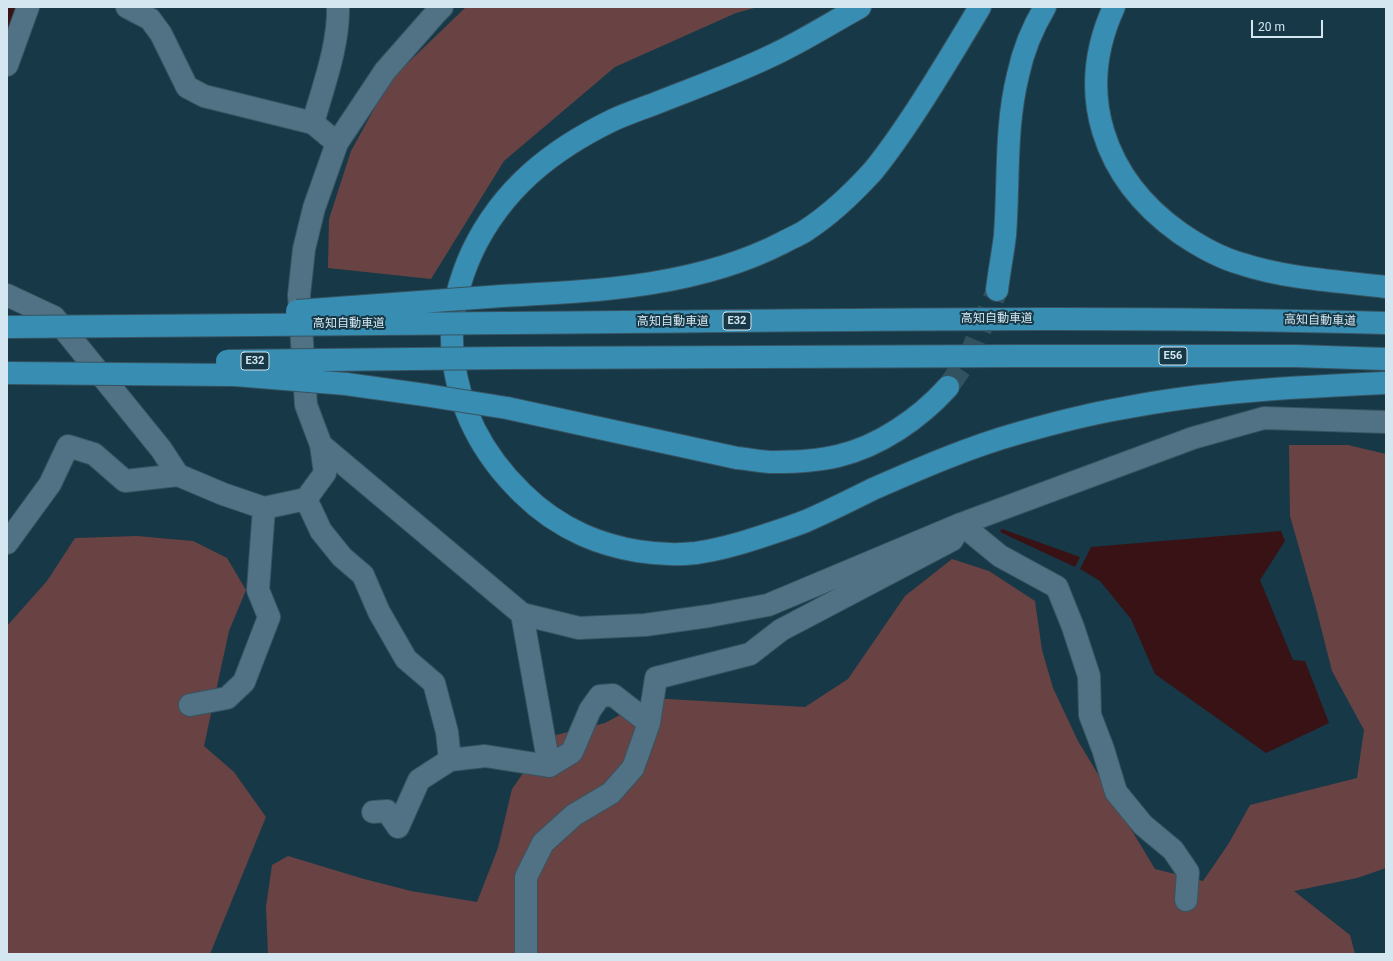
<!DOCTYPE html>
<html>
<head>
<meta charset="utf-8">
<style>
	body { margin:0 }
	#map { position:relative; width:1393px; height:961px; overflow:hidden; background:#173847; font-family:Roboto,sans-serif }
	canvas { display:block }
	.frame { position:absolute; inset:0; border:8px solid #d4e6f0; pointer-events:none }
	.scale { position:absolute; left:1251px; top:20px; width:72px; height:18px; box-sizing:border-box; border:2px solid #d4e6f0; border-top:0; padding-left:5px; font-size:12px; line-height:14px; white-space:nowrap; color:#d4e6f0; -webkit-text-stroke:3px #173847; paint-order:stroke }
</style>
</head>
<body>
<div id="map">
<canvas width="1393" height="961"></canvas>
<div class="frame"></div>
<div class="scale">20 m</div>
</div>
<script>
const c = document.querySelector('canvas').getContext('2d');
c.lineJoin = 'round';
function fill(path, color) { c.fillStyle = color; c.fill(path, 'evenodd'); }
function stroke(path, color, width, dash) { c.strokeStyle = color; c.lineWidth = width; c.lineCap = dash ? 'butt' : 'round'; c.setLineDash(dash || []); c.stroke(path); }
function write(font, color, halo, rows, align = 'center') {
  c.font = font + ' Roboto,"Noto Sans JP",sans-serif'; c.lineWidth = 4; c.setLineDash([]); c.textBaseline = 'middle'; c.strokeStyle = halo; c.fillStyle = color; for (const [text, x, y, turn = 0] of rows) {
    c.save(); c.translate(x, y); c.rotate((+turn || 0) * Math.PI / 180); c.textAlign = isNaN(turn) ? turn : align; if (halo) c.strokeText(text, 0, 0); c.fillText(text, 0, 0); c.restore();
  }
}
const green = new Path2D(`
	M 466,7 L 758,7 L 736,13 L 615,67 L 504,161 L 431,279 L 328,268 L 329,219 L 351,151 L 390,80 Z
	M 1289,445 L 1348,445 L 1386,454 L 1386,868 L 1357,878 L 1294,891 L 1350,935 L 1355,954 L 268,954 L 266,907 L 272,865 L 288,856 L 364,879 L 411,891 L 477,902 L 498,848 L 512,789 L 548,737 L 605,723 L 651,698 L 805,707 L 848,679 L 905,596 L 952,559 L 989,571 L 1035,601 L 1042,650 L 1053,688 L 1078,741 L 1155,869 L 1203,881 L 1229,843 L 1250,805 L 1357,778 L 1364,730 L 1332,671 L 1315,604 L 1290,516 Z
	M 137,536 L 193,541 L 227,558 L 246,590 L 229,631 L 204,746 L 234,772 L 266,817 L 210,954 L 7,954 L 7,626 L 47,581 L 75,538 Z`);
const water = new Path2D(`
	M 1002,529 L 1080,557 L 1075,567 L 1000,532 Z
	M 1281,531 L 1285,541 L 1260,580 L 1293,660 L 1305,661 L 1329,723 L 1266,753 L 1155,674 L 1131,619 L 1100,581 L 1080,569 L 1091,547 Z`);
const river = new Path2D(`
	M 7,14 L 9,7`);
const highwayTunnel = new Path2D(`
	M 948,387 L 970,355 L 997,290`);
const minor = new Path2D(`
	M 127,7 L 150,19 L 161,34 L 187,87 L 204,96 L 313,123
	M 7,65 L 28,7
	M 337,143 L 313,123 C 323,87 339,45 338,7
	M 7,295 L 54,317 L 161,449 L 178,475 L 223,494 L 264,508 L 306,499 L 325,473 L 321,445 L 306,405 L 299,295 L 304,249 L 314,208 L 337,143 L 385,71 L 436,13 L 442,7
	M 321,445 L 522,614 L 579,628 L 645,625 L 709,616 L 768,605 L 961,524 L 1193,438 L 1264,418 L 1386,422
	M 306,499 L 321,531 L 342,557 L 363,575 L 379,612 L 406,659 L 434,683 L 447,732 L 450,760
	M 7,543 L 50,484 L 68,446 L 94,454 L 125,481 L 178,475
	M 522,614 L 549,766 L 572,752 L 590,710 L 600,696 L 613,695 L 649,723 L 633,768 L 611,793 L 574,815 L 543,843 L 526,877 L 526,954
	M 190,705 L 227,698 L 244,682 L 269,617 L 258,590 L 264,508
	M 649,723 L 656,678 L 750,654 L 781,630 L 952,540 L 961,524 L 1000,556 L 1057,587 L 1073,627 L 1089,676 L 1090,715 L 1103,749 L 1116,792 L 1143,825 L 1173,850 L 1188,872 L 1186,900
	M 373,812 L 387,811 L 398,827 L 419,780 L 450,760 L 485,756 L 549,766`);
const highway = new Path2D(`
	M 860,7 C 831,23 803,41 773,55 C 736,73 697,87 659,102 C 644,108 628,113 613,120 C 551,150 502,189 472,252 C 457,285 449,321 453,356 C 459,411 483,455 522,493 C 539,510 561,525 583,535 C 617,550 658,557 696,553 C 717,550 739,544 760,537 C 775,532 791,527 806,521 C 829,511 851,500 873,489 C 921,468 969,447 1019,433 C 1054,423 1089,414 1124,408 C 1210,391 1299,387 1386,383
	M 1114,7 C 1074,94 1104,179 1180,233 C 1199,246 1220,258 1242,264 C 1288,279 1338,281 1386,287
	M 997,290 C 999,272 1003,253 1005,235 C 1009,182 1005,127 1018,75 C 1023,51 1033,27 1045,7
	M 502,296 C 597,291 697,287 784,242 C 791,238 799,235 805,231 C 830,215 853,193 873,171 C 887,154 900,135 912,117 C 936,81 958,44 980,7
	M 503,323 C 798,321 1092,315 1386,323
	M 504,358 L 1014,356 L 1296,356 L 1386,359
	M 507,408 L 737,458 C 749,459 762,462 774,462 C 795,462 817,461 838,456 C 880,446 920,418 948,387`);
const highwayBridge = new Path2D(`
	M 297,311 L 502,296
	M 7,327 L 503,323
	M 227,361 L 504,358
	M 7,373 L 235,375 L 346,384 L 425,395 L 507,408`);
const shields = [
	[737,321,28],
	[1173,356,28],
	[255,361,28]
];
const shieldNames = [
	["E32",737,321],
	["E56",1173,356],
	["E32",255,361]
];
const streetNames = [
	["高知自動車道",997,319],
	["高知自動車道",1320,321,1],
	["高知自動車道",673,322],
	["高知自動車道",349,324]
];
fill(green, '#694343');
fill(water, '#381214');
stroke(river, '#381214', 43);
stroke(highwayTunnel, '#335260', 22, [22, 11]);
stroke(minor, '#375360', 24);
stroke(highway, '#375360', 24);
stroke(minor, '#507284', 22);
stroke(highway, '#388db3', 22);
stroke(highwayBridge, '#375360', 24, []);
stroke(highwayBridge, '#388db3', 22);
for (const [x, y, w] of shields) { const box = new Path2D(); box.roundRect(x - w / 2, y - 9, w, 18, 3); c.fillStyle = '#173847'; c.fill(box); stroke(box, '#d4e6f0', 1); }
write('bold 11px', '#d4e6f0', null, shieldNames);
write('12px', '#d4e6f0', '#173847', streetNames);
</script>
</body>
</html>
